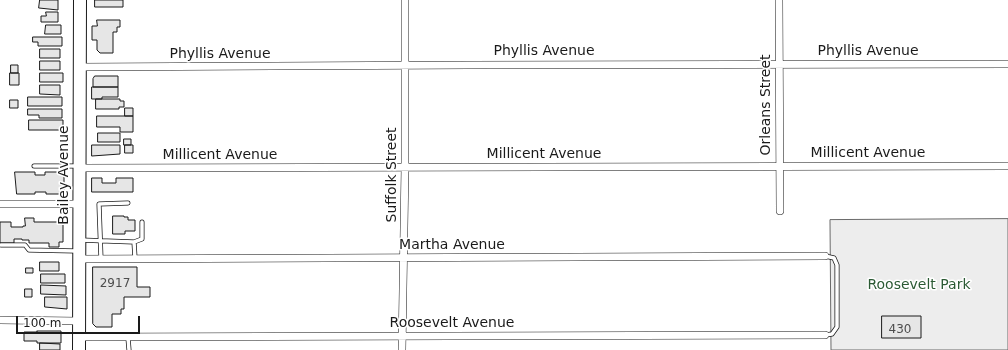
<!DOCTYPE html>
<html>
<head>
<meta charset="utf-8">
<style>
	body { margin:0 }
	#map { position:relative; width:1008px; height:350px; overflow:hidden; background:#fff; font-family:"DejaVu Sans",sans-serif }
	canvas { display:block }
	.scale { position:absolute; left:16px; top:316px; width:124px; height:18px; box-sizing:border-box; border:2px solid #1a1a1a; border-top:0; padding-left:5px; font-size:12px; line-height:14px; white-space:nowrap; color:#1a1a1a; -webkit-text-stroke:3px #fff; paint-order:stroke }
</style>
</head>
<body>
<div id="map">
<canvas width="1008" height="350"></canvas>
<div class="scale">100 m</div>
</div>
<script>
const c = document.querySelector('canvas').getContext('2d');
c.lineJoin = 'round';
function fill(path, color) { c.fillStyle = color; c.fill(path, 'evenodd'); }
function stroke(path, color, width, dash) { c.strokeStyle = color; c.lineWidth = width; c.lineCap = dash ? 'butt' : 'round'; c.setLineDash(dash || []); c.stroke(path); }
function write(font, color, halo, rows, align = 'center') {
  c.font = font + ' "DejaVu Sans",sans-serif'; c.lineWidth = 3; c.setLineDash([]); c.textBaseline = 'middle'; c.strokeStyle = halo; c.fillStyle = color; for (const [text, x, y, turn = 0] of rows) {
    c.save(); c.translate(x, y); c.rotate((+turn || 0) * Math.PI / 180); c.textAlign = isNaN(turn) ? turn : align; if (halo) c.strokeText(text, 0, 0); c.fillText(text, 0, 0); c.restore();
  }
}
const green = new Path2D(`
	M 1008,219 L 1008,350 L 831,350 L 830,220 Z`);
const building = new Path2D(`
	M 40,0 L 58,0 L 58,10 L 39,8 Z
	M 95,0 L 123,0 L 123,7 L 95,7 Z
	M 46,12 L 58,12 L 58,22 L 41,22 L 41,16 L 46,16 Z
	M 97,20 L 120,20 L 120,27 L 117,27 L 117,32 L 113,32 L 113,53 L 100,53 L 97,50 L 97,40 L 92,40 L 92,26 L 97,26 Z
	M 46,25 L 61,25 L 61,34 L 45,34 Z
	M 33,37 L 62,37 L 62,46 L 38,46 L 38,42 L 33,42 Z
	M 40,49 L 60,49 L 60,58 L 40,58 Z
	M 40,61 L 60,61 L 60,70 L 40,70 Z
	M 11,65 L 18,65 L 18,73 L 11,73 Z
	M 10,73 L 19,73 L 19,85 L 10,85 Z
	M 40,73 L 63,73 L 63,82 L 40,82 Z
	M 95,76 L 118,76 L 118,87 L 93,87 L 93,79 Z
	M 40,85 L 60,85 L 60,95 L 40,94 Z
	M 92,87 L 118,87 L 118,97 L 102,97 L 102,99 L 92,99 Z
	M 28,97 L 62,97 L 62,106 L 28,106 Z
	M 96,99 L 120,99 L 120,101 L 124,101 L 124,107 L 119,107 L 119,109 L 96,109 Z
	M 10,100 L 18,100 L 18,108 L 10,108 Z
	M 125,108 L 133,108 L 133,116 L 125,116 Z
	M 28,109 L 62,109 L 62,118 L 39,118 L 39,115 L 28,115 Z
	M 97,116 L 133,116 L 133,132 L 120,132 L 120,127 L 97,127 Z
	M 29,120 L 63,120 L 63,130 L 29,130 Z
	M 98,133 L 120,133 L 120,142 L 98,142 Z
	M 124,139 L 131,139 L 131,145 L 124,145 Z
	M 92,145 L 120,145 L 120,154 L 92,156 Z
	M 125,145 L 133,145 L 133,153 L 125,153 Z
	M 15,172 L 35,172 L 35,175 L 45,175 L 45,172 L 64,172 L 64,194 L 46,194 L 46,192 L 35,192 L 35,194 L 17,194 Z
	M 92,178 L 102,178 L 102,183 L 116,183 L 116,178 L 133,178 L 133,192 L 92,192 Z
	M 113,216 L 124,216 L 124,217 L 128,217 L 128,220 L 135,220 L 135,231 L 125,231 L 125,234 L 113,234 Z
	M 25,218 L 34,218 L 34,222 L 63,222 L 63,242 L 59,242 L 59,247 L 49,247 L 49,243 L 29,243 L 29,240 L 22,240 L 22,239 L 14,239 L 14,243 L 0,243 L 0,222 L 11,222 L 11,227 L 23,227 L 23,226 L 25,226 Z
	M 40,262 L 59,262 L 59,271 L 40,271 Z
	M 93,267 L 137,267 L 137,287 L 150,287 L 150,297 L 124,297 L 124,309 L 121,309 L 121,314 L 112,314 L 112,327 L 96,327 L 93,324 Z
	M 26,268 L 33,268 L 33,273 L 26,273 Z
	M 41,274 L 65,274 L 65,283 L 41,283 Z
	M 41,285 L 66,286 L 66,295 L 41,294 Z
	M 25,289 L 32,289 L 32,297 L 25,297 Z
	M 45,297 L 67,297 L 67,309 L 45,307 Z
	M 882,316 L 921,316 L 921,338 L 882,338 Z
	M 37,331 L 61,331 L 61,343 L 37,343 L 37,341 L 24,341 L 24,332 L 37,332 Z
	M 40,343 L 60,344 L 60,350 L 40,350 Z`);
const lane = new Path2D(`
	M 34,166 L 78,166
	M 80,240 L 134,242 L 135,258
	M 134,242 L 142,239 L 142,222
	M 1,245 L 25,245 L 29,250 L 76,251
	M 101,259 L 99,204 L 128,203
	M 825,335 L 832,334 L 837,327 L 837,265 L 834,258 L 825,256
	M 128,338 L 129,350`);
const street = new Path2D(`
	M 779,0 L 780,211
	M 79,67 L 468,65 L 1008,64
	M 79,168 L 1008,166
	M 0,204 L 79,204
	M 79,259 L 825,256
	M 0,320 L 79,321
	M 79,337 L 825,335
	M 402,350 L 405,167 L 405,0`);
const primary = new Path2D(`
	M 79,350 L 80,0`);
const numberNames = [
	["2917",115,284],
	["430",900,330]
];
const streetNames = [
	["Phyllis Avenue",544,51],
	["Phyllis Avenue",868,51],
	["Phyllis Avenue",220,54],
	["Orleans Street",766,105,-90],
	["Millicent Avenue",868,153],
	["Millicent Avenue",544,154],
	["Millicent Avenue",220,155],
	["Bailey Avenue",64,175,-90],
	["Suffolk Street",392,175,-90],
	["Martha Avenue",452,245],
	["Roosevelt Avenue",452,323]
];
const parkNames = [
	["Roosevelt Park",919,285]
];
fill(green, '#ededed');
stroke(green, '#6a6a6a', 1);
fill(building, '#e6e6e6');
stroke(building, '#1a1a1a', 1);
stroke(lane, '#1a1a1a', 5);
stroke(street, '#1a1a1a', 8);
stroke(primary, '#1a1a1a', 14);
stroke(lane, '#fff', 3.5);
stroke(street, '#fff', 7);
stroke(primary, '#fff', 12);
write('12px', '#4d4d4d', null, numberNames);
write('14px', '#1a1a1a', '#fff', streetNames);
write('14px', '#2b5a34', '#fff', parkNames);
</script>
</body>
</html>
